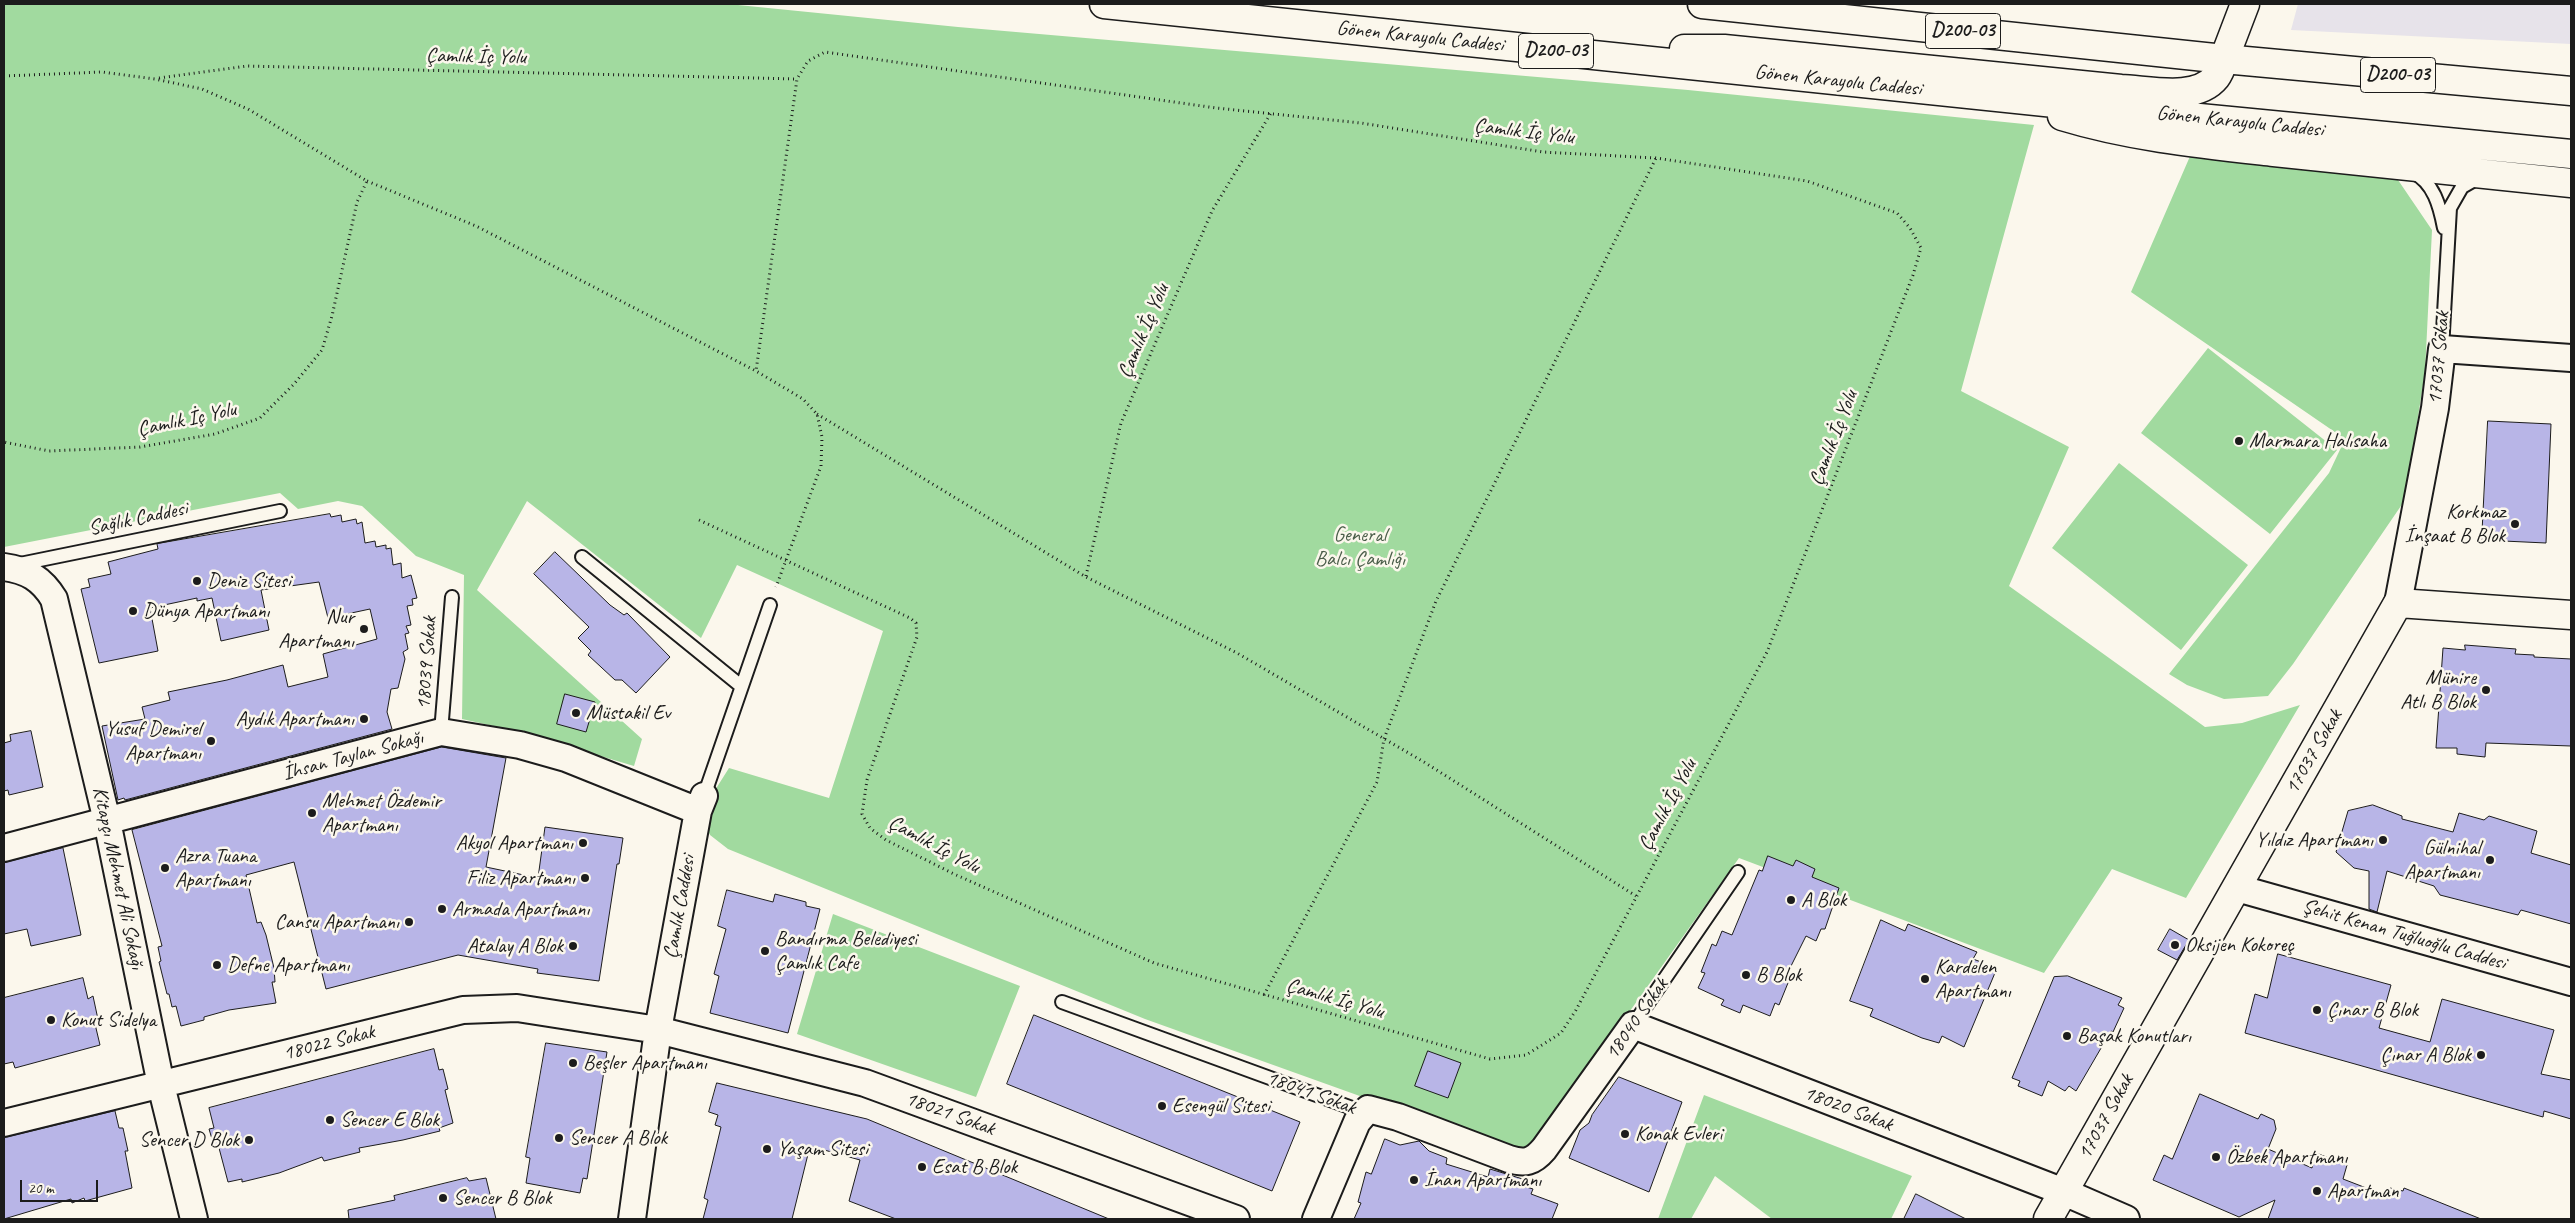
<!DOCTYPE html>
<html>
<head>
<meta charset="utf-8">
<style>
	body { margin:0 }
	#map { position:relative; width:2575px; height:1223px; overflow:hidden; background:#fbf7ec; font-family:Caveat,sans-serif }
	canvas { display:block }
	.frame { position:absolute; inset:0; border:5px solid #1c1c1c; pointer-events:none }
	.scale { position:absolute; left:20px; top:1180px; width:78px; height:22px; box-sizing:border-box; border:2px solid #1c1c1c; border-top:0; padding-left:6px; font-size:15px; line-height:18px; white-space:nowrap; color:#1c1c1c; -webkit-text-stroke:4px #fbf7ec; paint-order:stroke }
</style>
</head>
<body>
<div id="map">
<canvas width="2575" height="1223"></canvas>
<div class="frame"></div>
<div class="scale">20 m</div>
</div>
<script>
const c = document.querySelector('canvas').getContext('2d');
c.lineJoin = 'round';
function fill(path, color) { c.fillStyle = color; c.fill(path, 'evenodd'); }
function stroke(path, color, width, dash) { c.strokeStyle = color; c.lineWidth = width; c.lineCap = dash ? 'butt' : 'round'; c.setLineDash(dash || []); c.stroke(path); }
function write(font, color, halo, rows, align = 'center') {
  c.font = font + ' Caveat,sans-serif'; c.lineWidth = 5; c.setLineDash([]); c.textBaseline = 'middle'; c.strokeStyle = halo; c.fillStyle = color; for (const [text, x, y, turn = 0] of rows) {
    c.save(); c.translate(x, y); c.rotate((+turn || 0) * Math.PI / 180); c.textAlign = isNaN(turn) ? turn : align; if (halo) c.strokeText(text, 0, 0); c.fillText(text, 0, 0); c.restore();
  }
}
const built = new Path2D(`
	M 2298,4 L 2571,4 L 2571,44 L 2291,30 Z`);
const green = new Path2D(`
	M 4,4 L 728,4 L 958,27 L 1688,90 L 2034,125 L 1961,391 L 2069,447 L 2009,586 L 2205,727 L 2242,723 L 2300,705 L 2186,898 L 2112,869 L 2044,973 L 1739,858 L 1610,1039 L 1540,1143 L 1516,1152 L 1145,1019 L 728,849 L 710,835 L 700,814 L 729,768 L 829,798 L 883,631 L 737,565 L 701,638 L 527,501 L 477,590 L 642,739 L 634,766 L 516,731 L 462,719 L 464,575 L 416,556 L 362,506 L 338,501 L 298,509 L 280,493 L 4,547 Z
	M 2191,154 L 2396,177 L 2432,230 L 2425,372 L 2405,500 L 2293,664 L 2268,696 L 2224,699 L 2187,685 L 2169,674 L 2329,473 L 2345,439 L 2131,292 Z
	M 2208,348 L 2337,450 L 2270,534 L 2141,433 Z
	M 2119,463 L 2248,565 L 2181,650 L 2052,548 Z
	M 833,914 L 1020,986 L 976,1097 L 797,1034 Z
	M 1704,1095 L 1912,1176 L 1891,1219 L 1772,1219 L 1715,1176 L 1691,1219 L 1658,1219 Z`);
const building = new Path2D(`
	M 2488,421 L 2551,424 L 2546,543 L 2482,540 Z
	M 330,514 L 331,517 L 341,515 L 342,522 L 356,519 L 357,524 L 362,522 L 365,543 L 375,541 L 376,547 L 386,545 L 386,549 L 391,548 L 393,565 L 401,563 L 402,578 L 411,575 L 417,598 L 412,599 L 413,605 L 407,606 L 411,625 L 406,626 L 409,633 L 405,634 L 408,649 L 403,652 L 405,659 L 398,688 L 391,689 L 387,712 L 392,729 L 125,800 L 124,798 L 118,800 L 102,726 L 145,719 L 142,707 L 170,700 L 168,692 L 227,680 L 283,665 L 288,687 L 328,677 L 323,654 L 377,639 L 370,609 L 328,618 L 319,582 L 261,590 L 269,630 L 221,641 L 212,598 L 197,601 L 197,598 L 150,608 L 158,651 L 99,663 L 81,589 L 90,587 L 88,579 L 111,574 L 108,562 L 158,549 L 157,544 Z
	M 555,552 L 610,605 L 624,615 L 627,613 L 670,657 L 636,693 L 622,680 L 615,680 L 588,655 L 591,651 L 578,638 L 589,627 L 534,574 Z
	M 2465,645 L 2516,649 L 2515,654 L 2534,655 L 2534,657 L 2571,659 L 2571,746 L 2486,743 L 2485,757 L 2457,754 L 2457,748 L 2436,748 L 2443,648 L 2465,650 Z
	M 565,694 L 595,702 L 586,732 L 557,724 Z
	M 31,731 L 43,787 L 9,795 L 8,790 L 4,791 L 4,743 L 11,741 L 10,735 Z
	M 442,747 L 506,758 L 486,867 L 538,878 L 545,827 L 623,838 L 619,864 L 617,864 L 599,981 L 537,973 L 538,969 L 458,955 L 326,989 L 294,862 L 246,875 L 257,923 L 261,922 L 266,935 L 274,968 L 275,982 L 272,982 L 276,1003 L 229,1010 L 204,1017 L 204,1020 L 181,1026 L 176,1006 L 172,1007 L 169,994 L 167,994 L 159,962 L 161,961 L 158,947 L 162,946 L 132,830 Z
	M 2373,805 L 2402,816 L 2402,819 L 2453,832 L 2459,813 L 2484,820 L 2489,816 L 2537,831 L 2531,853 L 2571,865 L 2571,924 L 2521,910 L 2518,915 L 2440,895 L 2434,886 L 2387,871 L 2377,912 L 2369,909 L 2369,871 L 2354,868 L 2336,852 L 2348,811 Z
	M 63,848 L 81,935 L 31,946 L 27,929 L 4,934 L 4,863 Z
	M 1768,856 L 1793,866 L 1796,860 L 1815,869 L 1812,877 L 1839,888 L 1825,929 L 1821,929 L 1816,941 L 1806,936 L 1786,976 L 1790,978 L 1779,1005 L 1775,1003 L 1770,1016 L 1743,1005 L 1740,1013 L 1721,1005 L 1724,1000 L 1698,988 L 1705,973 L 1701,972 L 1712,944 L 1716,946 L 1722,931 L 1732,935 L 1759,870 L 1762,871 Z
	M 727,890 L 773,902 L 775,894 L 806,902 L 806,906 L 820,909 L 788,1033 L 710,1013 L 719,976 L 714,974 L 726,929 L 718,926 Z
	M 1881,920 L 1905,931 L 1908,924 L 1977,952 L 1973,959 L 1997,968 L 1964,1047 L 1942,1036 L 1939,1043 L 1922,1038 L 1870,1016 L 1873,1009 L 1850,1001 Z
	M 2170,929 L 2189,940 L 2177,960 L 2158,950 Z
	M 2278,954 L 2391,985 L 2379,1028 L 2430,1042 L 2442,999 L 2554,1030 L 2541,1074 L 2571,1080 L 2571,1119 L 2544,1111 L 2543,1117 L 2245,1033 L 2255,994 L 2267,998 Z
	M 2068,976 L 2122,998 L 2118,1005 L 2124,1008 L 2113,1032 L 2111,1031 L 2076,1091 L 2069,1086 L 2065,1091 L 2048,1081 L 2042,1096 L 2018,1086 L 2020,1081 L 2012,1078 L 2054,977 Z
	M 83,978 L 88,999 L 93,996 L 99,1024 L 95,1024 L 100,1045 L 15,1068 L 13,1062 L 4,1064 L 4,998 Z
	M 1034,1015 L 1300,1122 L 1272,1191 L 1007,1084 Z
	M 546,1043 L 607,1052 L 587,1179 L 583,1178 L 580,1193 L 526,1183 L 530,1158 L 526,1157 Z
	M 434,1049 L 439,1070 L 443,1069 L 448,1089 L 445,1090 L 453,1123 L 439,1128 L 440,1131 L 403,1140 L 359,1148 L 360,1152 L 324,1161 L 322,1157 L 279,1173 L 242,1182 L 242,1179 L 228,1182 L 219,1148 L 215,1149 L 209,1129 L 214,1128 L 209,1108 Z
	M 1428,1051 L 1461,1063 L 1448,1098 L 1415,1086 Z
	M 1619,1077 L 1682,1102 L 1649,1192 L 1569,1158 L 1580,1130 L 1589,1123 L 1592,1115 Z
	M 717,1083 L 867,1119 L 1109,1219 L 896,1219 L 849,1201 L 860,1160 L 810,1146 L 792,1219 L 703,1219 L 708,1200 L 704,1198 L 721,1127 L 715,1125 L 718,1115 L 709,1112 Z
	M 2200,1094 L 2258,1119 L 2261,1114 L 2274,1120 L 2276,1129 L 2268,1149 L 2312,1168 L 2316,1153 L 2347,1165 L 2343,1179 L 2387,1196 L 2390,1188 L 2403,1191 L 2404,1188 L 2481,1219 L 2268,1219 L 2275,1200 L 2239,1217 L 2153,1180 L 2164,1155 L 2172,1159 Z
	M 115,1111 L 119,1128 L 123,1128 L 128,1151 L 125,1151 L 132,1188 L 85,1201 L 84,1198 L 72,1203 L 71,1199 L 4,1219 L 4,1138 Z
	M 1385,1139 L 1400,1145 L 1419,1141 L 1429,1151 L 1447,1158 L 1446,1164 L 1488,1177 L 1490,1169 L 1526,1180 L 1523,1186 L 1533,1189 L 1531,1194 L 1558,1204 L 1552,1219 L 1354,1219 L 1361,1203 L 1358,1202 L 1366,1172 L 1371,1174 Z
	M 467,1178 L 469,1181 L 486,1178 L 496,1219 L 349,1219 L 348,1210 L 395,1200 L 394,1196 Z
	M 1916,1194 L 1966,1219 L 1904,1219 Z`);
const path = new Path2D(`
	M 4,76 L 102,72 L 155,79 L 202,89 L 248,109 L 367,181 L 357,202 L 332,316 L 322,350 L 294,384 L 260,418 L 215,434 L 140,447 L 49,451 L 4,442
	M 159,78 L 247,66 L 797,79
	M 367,181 L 476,226 L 756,371 L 803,399 L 817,414 L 822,437 L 821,466 L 776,587
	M 817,414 L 1086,577 L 1237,653 L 1424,762 L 1636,896
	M 699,520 L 910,618 L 916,623 L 917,637 L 867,780 L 862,814 L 870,828 L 886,840 L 954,874 L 1154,963 L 1490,1059 L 1526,1055 L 1561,1033 L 1576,1010 L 1767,652 L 1913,275 L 1921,248 L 1910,228 L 1897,213 L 1807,181 L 1656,158 L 1543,152 L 1361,123 L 1216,108 L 825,52 L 808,61 L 797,79 L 756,371
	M 1086,576 L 1121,423 L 1212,211 L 1271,113
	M 1264,995 L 1377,782 L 1384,739 L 1436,601 L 1656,158`);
const service = new Path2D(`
	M 2412,172 C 2434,182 2440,207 2444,228
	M 2442,349 L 2450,208 L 2462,187 L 2476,179
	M 582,557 L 741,686
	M 15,565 L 280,511
	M 441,732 L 452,597
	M 704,796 L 770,605
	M 1062,1002 L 1363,1112
	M 1633,1025 L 1738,872`);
const minor = new Path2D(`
	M 4,567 C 27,570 42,579 54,599 L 107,821 L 161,1085 L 194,1219
	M 2398,603 L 2435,408 L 2442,349 L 2571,358
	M 4,848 L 441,732 L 520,745 L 566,758 L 698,811
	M 2237,888 L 2571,982
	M 4,1123 L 463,1010 L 517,1008 L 658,1030 L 865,1083 L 1236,1219
	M 632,1219 L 658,1030 L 698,811 L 704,796
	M 1316,1219 L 1357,1122 L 1368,1109 L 1398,1117 L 1509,1159 C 1525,1164 1533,1162 1544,1149 L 1633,1025 L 2064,1192 L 2126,1219`);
const tertiary = new Path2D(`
	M 2224,59 L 2245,4
	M 2048,1219 L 2398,603 L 2571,615`);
const trunk = new Path2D(`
	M 1104,4 L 2189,117 L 2571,154
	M 1702,4 L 2224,59 L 2571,91
	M 1684,49 L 1724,49 L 2121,89 C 2149,90 2196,102 2216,77 C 2220,72 2222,65 2224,59
	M 2062,116 C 2131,137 2202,144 2274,152 C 2373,163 2472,173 2571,183`);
const markers = [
	[2239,441,5,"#1c1c1c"],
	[2515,524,5,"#1c1c1c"],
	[197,581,5,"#1c1c1c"],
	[133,611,5,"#1c1c1c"],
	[364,629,5,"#1c1c1c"],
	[2486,690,5,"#1c1c1c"],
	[576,713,5,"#1c1c1c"],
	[364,719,5,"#1c1c1c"],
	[211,741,5,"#1c1c1c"],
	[312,813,5,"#1c1c1c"],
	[2383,840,5,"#1c1c1c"],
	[583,843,5,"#1c1c1c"],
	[2490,860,5,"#1c1c1c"],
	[165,868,5,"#1c1c1c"],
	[585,878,5,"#1c1c1c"],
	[1791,900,5,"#1c1c1c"],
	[442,909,5,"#1c1c1c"],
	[409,922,5,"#1c1c1c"],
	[2175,945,5,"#1c1c1c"],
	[573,946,5,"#1c1c1c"],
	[765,951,5,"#1c1c1c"],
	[217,965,5,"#1c1c1c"],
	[1746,975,5,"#1c1c1c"],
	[1925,979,5,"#1c1c1c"],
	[2317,1010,5,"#1c1c1c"],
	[51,1020,5,"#1c1c1c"],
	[2067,1036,5,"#1c1c1c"],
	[2481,1055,5,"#1c1c1c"],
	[573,1063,5,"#1c1c1c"],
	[1162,1106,5,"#1c1c1c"],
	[330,1120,5,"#1c1c1c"],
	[1625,1134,5,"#1c1c1c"],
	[559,1138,5,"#1c1c1c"],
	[249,1140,5,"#1c1c1c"],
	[767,1149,5,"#1c1c1c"],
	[2216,1157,5,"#1c1c1c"],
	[922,1167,5,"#1c1c1c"],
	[1414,1180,5,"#1c1c1c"],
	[2317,1191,5,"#1c1c1c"],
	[443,1198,5,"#1c1c1c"]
];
const shields = [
	[1963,31,75],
	[1556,51,75],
	[2398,75,75]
];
const shieldNames = [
	["D200-03",1963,31],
	["D200-03",1556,51],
	["D200-03",2398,75]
];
const streetNames = [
	["Gönen Karayolu Caddesi",1420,37,6],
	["Çamlık İç Yolu",476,57,1],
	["Gönen Karayolu Caddesi",1838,81,6],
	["Gönen Karayolu Caddesi",2240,122,6],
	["Çamlık İç Yolu",1524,132,7],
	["Çamlık İç Yolu",1144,331,-67],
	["17037 Sokak",2439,358,-85],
	["Çamlık İç Yolu",187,420,-12],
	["Çamlık İç Yolu",1834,438,-69],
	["Sağlık Caddesi",138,519,-12],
	["18039 Sokak",427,663,-86],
	["17037 Sokak",2314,752,-60],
	["İhsan Taylan Sokağı",353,756,-15],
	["Çamlık İç Yolu",1668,805,-62],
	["Çamlık İç Yolu",934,845,28],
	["Kitapçı Mehmet Ali Sokağı",118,878,78],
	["Çamlık Caddesi",680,907,-80],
	["Şehit Kenan Tuğluoğlu Caddesi",2404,935,16],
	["Çamlık İç Yolu",1335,999,16],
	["18040 Sokak",1637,1019,-55],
	["18022 Sokak",329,1043,-14],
	["18041 Sokak",1311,1093,20],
	["18020 Sokak",1848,1109,21],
	["18021 Sokak",950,1114,20],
	["17037 Sokak",2106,1117,-61]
];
const poiNames = [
	["Marmara Halısaha",2249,441],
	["Korkmaz",2505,512,"right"],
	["İnşaat B Blok",2505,536,"right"],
	["Deniz Sitesi",207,581],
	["Dünya Apartmanı",143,611],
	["Nur",354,617,"right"],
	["Apartmanı",354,641,"right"],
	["Münire",2476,678,"right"],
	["Atlı B Blok",2476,702,"right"],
	["Müstakil Ev",586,713],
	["Aydık Apartmanı",354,719,"right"],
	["Yusuf Demirel",201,729,"right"],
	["Apartmanı",201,753,"right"],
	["Mehmet Özdemir",322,801],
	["Apartmanı",322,825],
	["Yıldız Apartmanı",2373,840,"right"],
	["Akyol Apartmanı",573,843,"right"],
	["Gülnihal",2480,848,"right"],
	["Apartmanı",2480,872,"right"],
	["Azra Tuana",175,856],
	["Apartmanı",175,880],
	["Filiz Apartmanı",575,878,"right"],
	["A Blok",1801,900],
	["Armada Apartmanı",452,909],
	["Cansu Apartmanı",399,922,"right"],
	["Bandırma Belediyesi",775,939],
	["Çamlık Cafe",775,963],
	["Oksijen Kokoreç",2185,945],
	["Atalay A Blok",563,946,"right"],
	["Defne Apartmanı",227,965],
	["Kardelen",1935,967],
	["Apartmanı",1935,991],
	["B Blok",1756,975],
	["Çınar B Blok",2327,1010],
	["Konut Sidelya",61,1020],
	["Başak Konutları",2077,1036],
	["Çınar A Blok",2471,1055,"right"],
	["Beşler Apartmanı",583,1063],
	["Esengül Sitesi",1172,1106],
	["Sencer E Blok",340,1120],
	["Konak Evleri",1635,1134],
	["Sencer A Blok",569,1138],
	["Sencer D Blok",239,1140,"right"],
	["Yaşam Sitesi",777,1149],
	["Özbek Apartmanı",2226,1157],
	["Esat B Blok",932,1167],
	["İnan Apartmanı",1424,1180],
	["Apartman",2327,1191],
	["Sencer B Blok",453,1198]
];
const parkNames = [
	["General",1360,535],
	["Balcı Çamlığı",1360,559]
];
fill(built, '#e7e3ea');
fill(green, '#a1da9f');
fill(building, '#b8b5e7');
stroke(building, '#1c1c1c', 1);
stroke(service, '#1c1c1c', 16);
stroke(minor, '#1c1c1c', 30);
stroke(tertiary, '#1c1c1c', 31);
stroke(trunk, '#1c1c1c', 31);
stroke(path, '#1c1c1c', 3, [1, 4]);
stroke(service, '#fbf7ec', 12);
stroke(minor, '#fbf7ec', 26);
stroke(tertiary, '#fbf7ec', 28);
stroke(trunk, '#fbf7ec', 28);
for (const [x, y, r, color] of markers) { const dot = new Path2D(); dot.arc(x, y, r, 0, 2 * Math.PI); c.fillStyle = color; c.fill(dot); stroke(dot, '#fbf7ec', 2); }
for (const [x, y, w] of shields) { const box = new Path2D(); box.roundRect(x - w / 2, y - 17.5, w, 35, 4); c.fillStyle = '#fbf7ec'; c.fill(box); stroke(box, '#1c1c1c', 1); }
write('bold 20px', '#1c1c1c', null, shieldNames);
write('21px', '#1c1c1c', '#fbf7ec', streetNames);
write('21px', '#1c1c1c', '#fbf7ec', poiNames, 'left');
write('21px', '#4b5e4a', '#fbf7ec', parkNames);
</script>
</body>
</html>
